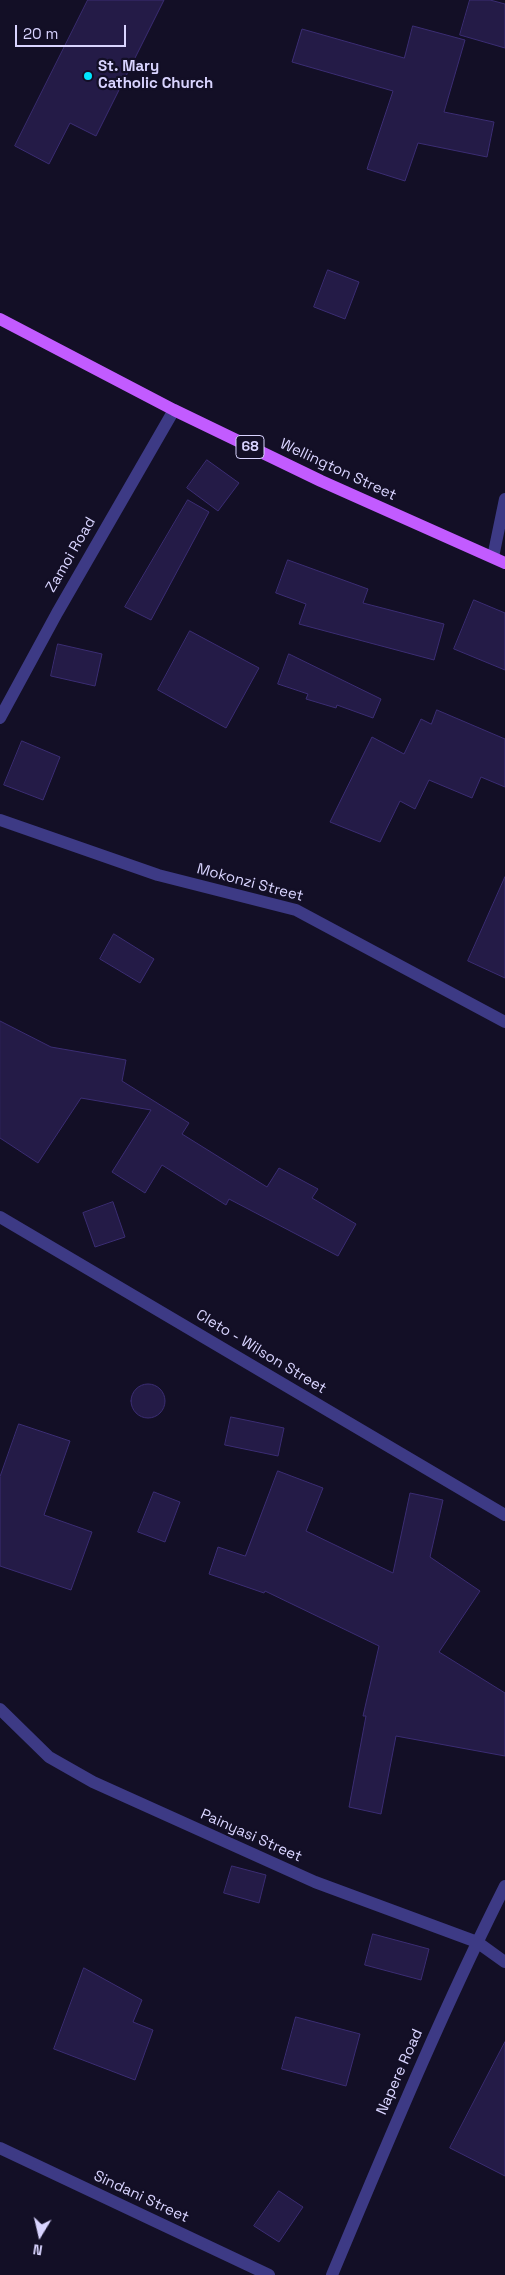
<!DOCTYPE html>
<html>
<head>
<meta charset="utf-8">
<style>
	body { margin:0 }
	#map { position:relative; width:505px; height:2275px; overflow:hidden; background:#130f26; font-family:"Space Grotesk",sans-serif }
	canvas { display:block }
	.north { position:absolute; left:15px; top:2210px; width:50px; height:50px; -webkit-text-stroke:4px #130f26; paint-order:stroke; rotate:189deg; font-size:14px; font-weight:700; line-height:20px; text-align:center; color:#d9d4ff }
	.north::after { content:''; display:block; margin:auto; width:18px; height:22px; background:#d9d4ff; clip-path:polygon(50% 0,100% 100%,50% 72%,0 100%) }
	.scale { position:absolute; left:15px; top:25px; width:111px; height:22px; box-sizing:border-box; border:2px solid #d9d4ff; border-top:0; padding-left:6px; font-size:15px; line-height:18px; white-space:nowrap; color:#d9d4ff; -webkit-text-stroke:4px #130f26; paint-order:stroke }
</style>
</head>
<body>
<div id="map">
<canvas width="505" height="2275"></canvas>
<div class="north">N</div>
<div class="scale">20 m</div>
</div>
<script>
const c = document.querySelector('canvas').getContext('2d');
c.lineJoin = 'round';
function fill(path, color) { c.fillStyle = color; c.fill(path, 'evenodd'); }
function stroke(path, color, width, dash) { c.strokeStyle = color; c.lineWidth = width; c.lineCap = dash ? 'butt' : 'round'; c.setLineDash(dash || []); c.stroke(path); }
function write(font, color, halo, rows, align = 'center') {
  c.font = font + ' "Space Grotesk",sans-serif'; c.lineWidth = 4.5; c.setLineDash([]); c.textBaseline = 'middle'; c.strokeStyle = halo; c.fillStyle = color; for (const [text, x, y, turn = 0] of rows) {
    c.save(); c.translate(x, y); c.rotate((+turn || 0) * Math.PI / 180); c.textAlign = isNaN(turn) ? turn : align; if (halo) c.strokeText(text, 0, 0); c.fillText(text, 0, 0); c.restore();
  }
}
const building = new Path2D(`
	M 88,0 L 164,0 L 96,136 L 70,123 L 49,164 L 15,146 Z
	M 470,0 L 490,0 L 505,4 L 505,48 L 460,35 Z
	M 413,26 L 465,40 L 444,112 L 494,122 L 487,157 L 418,143 L 405,181 L 367,169 L 393,91 L 292,62 L 302,29 L 404,58 Z
	M 328,270 L 359,282 L 345,319 L 314,307 Z
	M 207,460 L 239,483 L 218,511 L 187,488 Z
	M 188,500 L 209,512 L 151,620 L 125,607 Z
	M 288,560 L 368,589 L 363,603 L 444,624 L 434,660 L 299,624 L 306,604 L 276,593 Z
	M 474,600 L 505,613 L 505,670 L 454,649 Z
	M 190,631 L 259,668 L 226,728 L 158,690 Z
	M 58,644 L 102,654 L 95,686 L 51,676 Z
	M 289,654 L 381,699 L 373,718 L 337,705 L 336,708 L 306,699 L 308,694 L 278,684 Z
	M 437,710 L 505,739 L 505,787 L 481,777 L 472,798 L 429,780 L 415,809 L 400,801 L 380,842 L 330,822 L 372,737 L 404,754 L 421,719 L 431,724 Z
	M 22,741 L 60,757 L 43,800 L 4,785 Z
	M 505,877 L 505,978 L 468,961 Z
	M 114,934 L 154,959 L 140,983 L 100,959 Z
	M 0,1021 L 51,1047 L 126,1060 L 122,1081 L 189,1123 L 182,1134 L 267,1187 L 279,1168 L 318,1189 L 312,1198 L 356,1224 L 338,1256 L 229,1199 L 226,1205 L 162,1165 L 145,1193 L 112,1172 L 151,1110 L 81,1098 L 38,1163 L 0,1138 Z
	M 113,1202 L 125,1237 L 95,1247 L 83,1213 Z
	M131 1401a17 17 0 1 1 34 0a17 17 0 1 1-34 0Z
	M 231,1417 L 284,1428 L 278,1456 L 225,1445 Z
	M 19,1424 L 70,1441 L 44,1515 L 92,1532 L 71,1590 L 0,1566 L 0,1477 Z
	M 278,1471 L 323,1488 L 306,1531 L 393,1573 L 410,1493 L 443,1500 L 430,1557 L 480,1591 L 439,1652 L 505,1693 L 505,1756 L 396,1736 L 381,1814 L 349,1807 L 366,1716 L 363,1716 L 379,1646 L 265,1591 L 264,1593 L 209,1574 L 218,1547 L 245,1556 Z
	M 154,1492 L 180,1502 L 165,1542 L 138,1532 Z
	M 232,1866 L 266,1875 L 259,1903 L 224,1893 Z
	M 373,1934 L 429,1949 L 421,1980 L 365,1965 Z
	M 84,1968 L 142,2000 L 133,2022 L 153,2030 L 135,2080 L 54,2049 Z
	M 296,2017 L 360,2034 L 346,2086 L 282,2069 Z
	M 505,2042 L 505,2176 L 450,2148 Z
	M 279,2191 L 303,2207 L 279,2242 L 254,2226 Z`);
const minor = new Path2D(`
	M 493,557 L 505,499
	M 0,718 L 57,613 L 174,410
	M 0,820 L 158,875 L 296,910 L 505,1022
	M 0,1217 L 505,1515
	M 0,1709 L 49,1757 L 93,1782 L 315,1882 L 477,1942 L 505,1962
	M 0,2148 L 269,2275
	M 332,2275 C 387,2144 441,2013 505,1886`);
const major = new Path2D(`
	M 0,319 L 174,410 L 321,481 L 505,563`);
const markers = [
	[88,76,5,"#00e5ff"]
];
const shields = [
	[250,447,28]
];
const shieldNames = [
	["68",250,447]
];
const poiNames = [
	["St. Mary",98,67],
	["Catholic Church",98,84]
];
const streetNames = [
	["Wellington Street",338,470,25],
	["Zamoi Road",71,555,-60],
	["Mokonzi Street",250,883,15],
	["Cleto - Wilson Street",261,1352,31],
	["Painyasi Street",251,1836,24],
	["Napere Road",400,2072,-66],
	["Sindani Street",141,2197,25]
];
fill(building, '#241b47');
stroke(building, '#3b2d73', 1);
stroke(minor, '#3d3a85', 12);
stroke(major, '#c25bff', 12);
for (const [x, y, r, color] of markers) { const dot = new Path2D(); dot.arc(x, y, r, 0, 2 * Math.PI); c.fillStyle = color; c.fill(dot); stroke(dot, '#130f26', 2); }
for (const [x, y, w] of shields) { const box = new Path2D(); box.roundRect(x - w / 2, y - 11.5, w, 23, 4); c.fillStyle = '#130f26'; c.fill(box); stroke(box, '#d9d4ff', 1); }
write('bold 14px', '#d9d4ff', null, shieldNames);
write('bold 15px', '#d9d4ff', '#130f26', poiNames, 'left');
write('15px', '#d9d4ff', '#130f26', streetNames);
</script>
</body>
</html>
